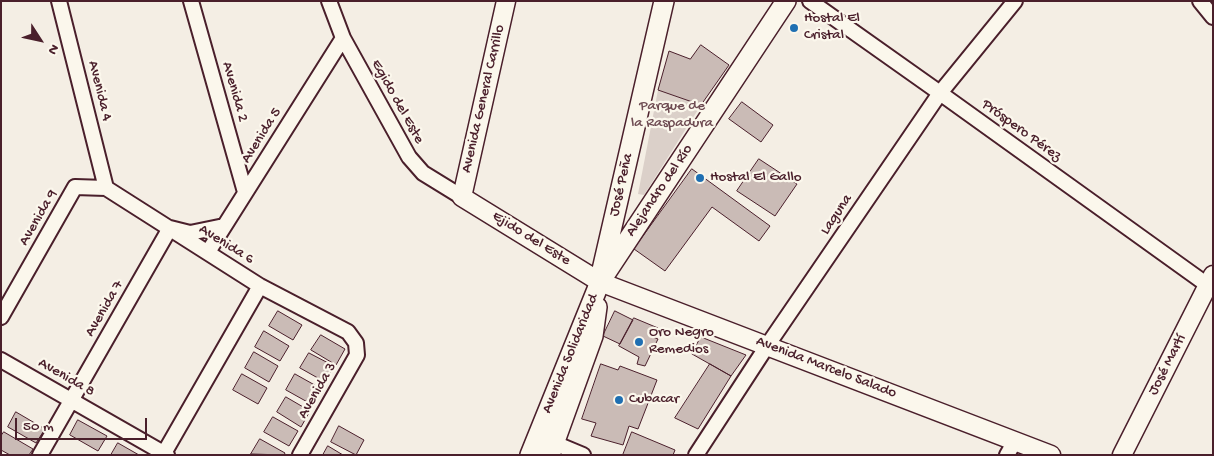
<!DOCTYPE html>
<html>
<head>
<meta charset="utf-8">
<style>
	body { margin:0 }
	#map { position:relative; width:1214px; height:456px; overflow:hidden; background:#f4eee4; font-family:"Gochi Hand",sans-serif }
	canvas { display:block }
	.frame { position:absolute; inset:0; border:2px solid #4a1f2b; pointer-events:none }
	.north { position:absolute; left:15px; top:15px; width:50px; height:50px; -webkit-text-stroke:4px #fbf7ec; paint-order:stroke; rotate:125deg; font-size:14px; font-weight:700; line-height:20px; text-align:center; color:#4a1f2b }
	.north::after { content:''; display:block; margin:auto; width:18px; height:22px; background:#4a1f2b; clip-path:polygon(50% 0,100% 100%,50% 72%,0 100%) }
	.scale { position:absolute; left:15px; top:418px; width:132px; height:22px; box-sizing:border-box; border:2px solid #4a1f2b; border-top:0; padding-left:6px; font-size:15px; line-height:18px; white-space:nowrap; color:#4a1f2b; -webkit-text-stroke:4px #fbf7ec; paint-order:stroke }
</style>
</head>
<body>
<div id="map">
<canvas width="1214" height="456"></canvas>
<div class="frame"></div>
<div class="north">N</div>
<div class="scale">50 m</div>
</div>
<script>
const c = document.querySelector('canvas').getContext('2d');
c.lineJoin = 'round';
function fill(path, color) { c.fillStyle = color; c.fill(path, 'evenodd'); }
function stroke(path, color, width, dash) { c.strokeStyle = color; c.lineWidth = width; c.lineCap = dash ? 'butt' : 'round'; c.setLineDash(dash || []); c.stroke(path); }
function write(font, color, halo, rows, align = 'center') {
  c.font = font + ' "Gochi Hand",sans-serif'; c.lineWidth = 4.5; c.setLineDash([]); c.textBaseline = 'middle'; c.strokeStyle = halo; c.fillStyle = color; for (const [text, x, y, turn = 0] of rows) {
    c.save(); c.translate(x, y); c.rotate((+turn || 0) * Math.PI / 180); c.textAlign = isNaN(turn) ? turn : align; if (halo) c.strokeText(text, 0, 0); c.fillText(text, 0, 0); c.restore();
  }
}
const green = new Path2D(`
	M 658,90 L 701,105 L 644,195 L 638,194 Z`);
const building = new Path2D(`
	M 701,45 L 729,65 L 701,105 L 658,90 L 669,51 L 690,59 Z
	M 742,102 L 773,125 L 761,142 L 729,119 Z
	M 759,159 L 797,184 L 775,216 L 737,191 Z
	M 692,169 L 770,226 L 759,241 L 712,207 L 665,271 L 634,249 Z
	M 278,311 L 302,325 L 293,340 L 269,326 Z
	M 615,311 L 633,320 L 620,344 L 603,336 Z
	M 634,318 L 658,328 L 653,337 L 658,339 L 645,366 L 637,364 L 639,357 L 619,346 Z
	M 264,331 L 289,346 L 280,361 L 255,347 Z
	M 321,335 L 345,349 L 336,365 L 311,350 Z
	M 701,337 L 746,355 L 731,376 L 692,354 Z
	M 254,352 L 278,366 L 269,382 L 245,368 Z
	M 309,353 L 334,366 L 325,382 L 300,368 Z
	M 601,364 L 618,370 L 620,366 L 657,380 L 638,429 L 629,426 L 623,445 L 591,436 L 596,423 L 582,419 Z
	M 710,364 L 731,376 L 698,429 L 675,418 Z
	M 242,374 L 267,388 L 258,404 L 233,390 Z
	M 295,374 L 320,388 L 311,404 L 286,390 Z
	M 286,397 L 310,411 L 301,427 L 277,412 Z
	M 16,412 L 45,429 L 36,443 L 8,427 Z
	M 273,417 L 298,431 L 289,446 L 264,432 Z
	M 78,420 L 107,436 L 98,451 L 70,435 Z
	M 339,426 L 364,440 L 356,455 L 331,442 Z
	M 4,432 L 33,449 L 29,455 L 10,455 L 1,450 L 1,436 Z
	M 632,432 L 675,450 L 673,455 L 623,455 Z
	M 260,439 L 285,453 L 284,455 L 251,454 Z
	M 118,443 L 139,455 L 111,455 Z
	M 328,446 L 343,455 L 323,455 Z`);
const minor = new Path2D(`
	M 59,1 L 106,188
	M 191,1 L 245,192
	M 329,1 L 343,38 L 409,157 L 423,173 L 462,197
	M 810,1 L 940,93 L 1213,289
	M 1200,1 L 1213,17
	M 208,252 L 343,38
	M 1,317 L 75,187 L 106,188 L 260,286 L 348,332 L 356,343 L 357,355 L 300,455
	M 1,360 L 167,455
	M 547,440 L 583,455
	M 40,455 L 170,228 L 190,233 L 224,226
	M 163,455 L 260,286
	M 696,455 L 767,346 L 940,93 L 1015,1
	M 1007,455 L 1015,441`);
const tertiary = new Path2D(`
	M 506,1 L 462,197 L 600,282 L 1051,455
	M 1122,455 L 1213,275`);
const secondary = new Path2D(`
	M 602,270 L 664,1
	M 530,455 L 600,282 L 786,1
	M 550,455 L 593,336 L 597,307`);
const markers = [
	[794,28,5,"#1f6fb2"],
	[700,178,5,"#1f6fb2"],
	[639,342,5,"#1f6fb2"],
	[619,400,5,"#1f6fb2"]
];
const poiNames = [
	["Hostal El",804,19],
	["Cristal",804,36],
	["Hostal El Gallo",710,178],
	["Oro Negro",649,333],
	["Remedios",649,350],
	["Cubacar",629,400]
];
const streetNames = [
	["Avenida 4",99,91,76],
	["Avenida 2",234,92,74],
	["Avenida General Carrillo",484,99,-77],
	["Egido del Este",397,102,61],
	["Próspero Pérez",1021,131,36],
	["Avenida 5",262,136,-58],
	["José Peña",622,185,-77],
	["Alejandro del Río",660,191,-56],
	["Laguna",837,215,-56],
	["Avenida 9",39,218,-60],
	["Ejido del Este",531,239,32],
	["Avenida 6",226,245,32],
	["Avenida 7",105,309,-60],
	["Avenida Solidaridad",571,354,-68],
	["José Martí",1168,365,-63],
	["Avenida Marcelo Salado",826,368,21],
	["Avenida 8",66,378,30],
	["Avenida 3",318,391,-60]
];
const parkNames = [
	["Parque de",672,107],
	["la Raspadura",672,124]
];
fill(green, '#dbd0c9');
fill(building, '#cabbb6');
stroke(building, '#4a1f2b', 1);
stroke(minor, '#4a1f2b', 18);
stroke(tertiary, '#4a1f2b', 21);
stroke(secondary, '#4a1f2b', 22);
stroke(minor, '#fbf7ec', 14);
stroke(tertiary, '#fbf7ec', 18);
stroke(secondary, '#fbf7ec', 19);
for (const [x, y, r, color] of markers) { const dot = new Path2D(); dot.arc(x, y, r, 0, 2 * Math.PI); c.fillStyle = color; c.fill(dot); stroke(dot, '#fbf7ec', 2); }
write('15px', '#4a1f2b', '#fbf7ec', poiNames, 'left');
write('15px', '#4a1f2b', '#fbf7ec', streetNames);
write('15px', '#6e4b52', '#fbf7ec', parkNames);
</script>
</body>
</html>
